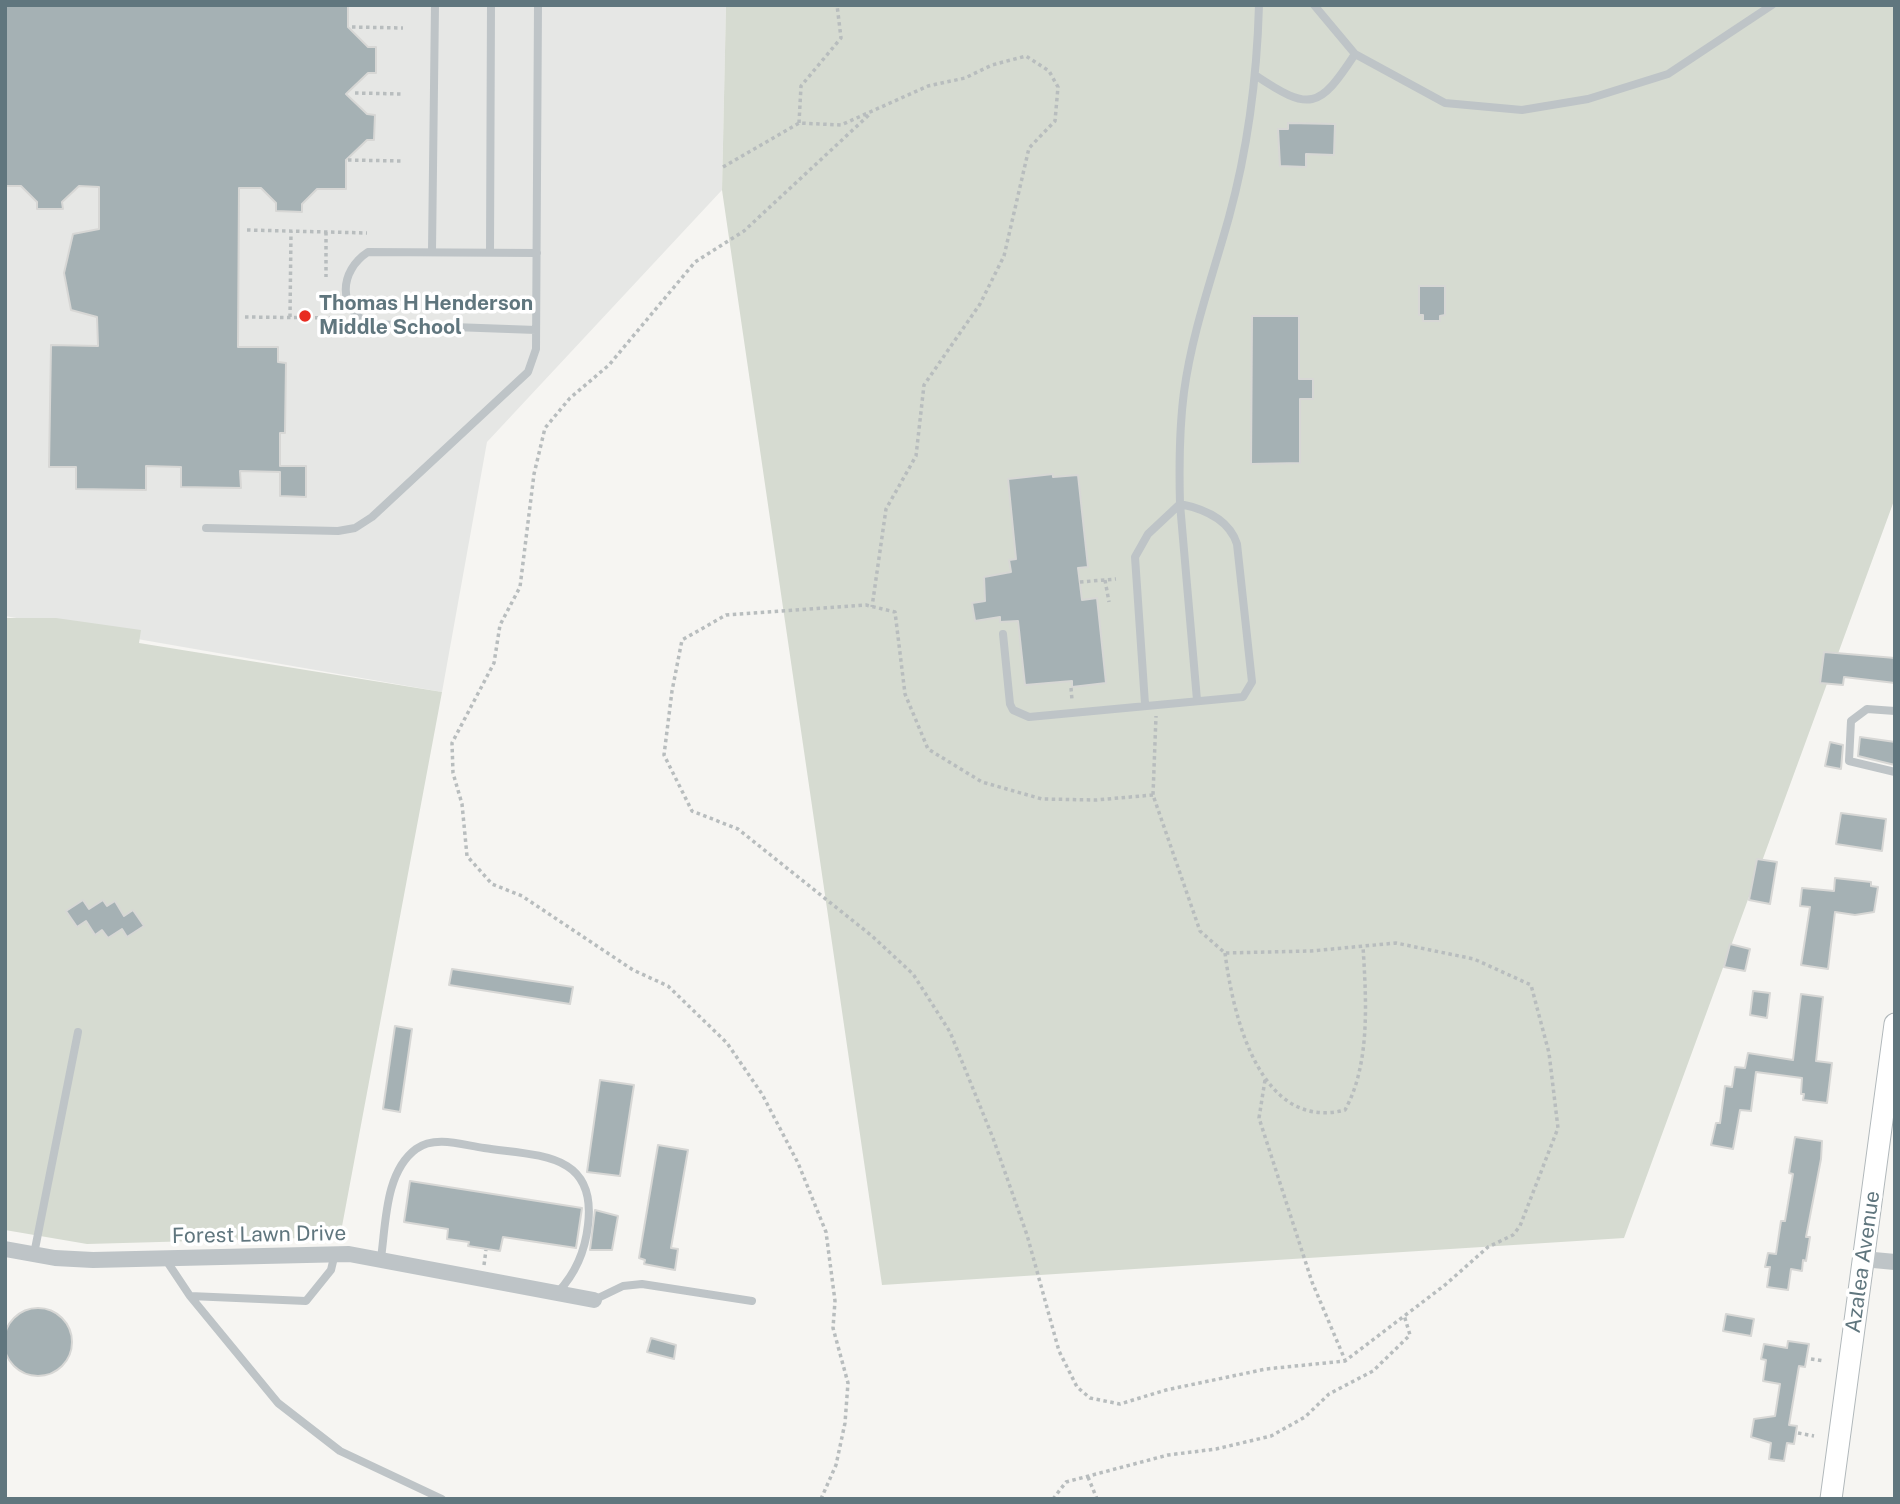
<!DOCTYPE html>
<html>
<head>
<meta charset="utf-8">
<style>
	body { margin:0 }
	#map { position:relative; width:1900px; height:1504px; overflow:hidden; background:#f6f5f2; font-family:"Public Sans",sans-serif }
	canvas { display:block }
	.frame { position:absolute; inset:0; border:7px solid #60767e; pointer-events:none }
</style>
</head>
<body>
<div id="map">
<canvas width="1900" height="1504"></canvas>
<div class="frame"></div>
</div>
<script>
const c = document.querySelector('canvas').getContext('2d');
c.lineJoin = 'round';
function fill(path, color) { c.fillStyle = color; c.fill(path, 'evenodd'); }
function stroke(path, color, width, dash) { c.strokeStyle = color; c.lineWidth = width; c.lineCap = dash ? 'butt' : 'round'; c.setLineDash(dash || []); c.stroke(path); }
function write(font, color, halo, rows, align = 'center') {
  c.font = font + ' "Public Sans",sans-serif'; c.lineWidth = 7; c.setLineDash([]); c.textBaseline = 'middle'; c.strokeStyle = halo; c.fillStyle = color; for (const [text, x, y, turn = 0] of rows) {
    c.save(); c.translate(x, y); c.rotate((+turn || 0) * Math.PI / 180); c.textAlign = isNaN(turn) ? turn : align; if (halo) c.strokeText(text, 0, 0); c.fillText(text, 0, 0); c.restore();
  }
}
const built = new Path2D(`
	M 5,5 L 726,5 L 722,190 L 487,442 L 442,692 L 5,616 Z`);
const green = new Path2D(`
	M 726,5 L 1895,5 L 1895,498 L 1624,1238 L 882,1285 L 722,190 Z
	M 5,618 L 56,618 L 141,630 L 139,643 L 442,692 L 340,1237 L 87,1244 L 5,1230 Z`);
const building = new Path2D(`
	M 5,5 L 348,5 L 348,27 L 368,47 L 376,47 L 376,73 L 368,73 L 346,94 L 367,114 L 375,115 L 374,140 L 367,140 L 346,160 L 346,189 L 317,189 L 302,204 L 302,212 L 276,211 L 276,203 L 261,188 L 239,188 L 238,347 L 278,347 L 278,362 L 286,363 L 285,433 L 280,433 L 280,466 L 306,466 L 306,497 L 280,496 L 280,472 L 240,471 L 241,488 L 181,487 L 181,467 L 146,466 L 146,490 L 76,489 L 76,467 L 49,467 L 51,345 L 98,346 L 97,317 L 71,310 L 64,273 L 73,234 L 99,229 L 99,187 L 79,186 L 62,202 L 63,209 L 37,209 L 37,202 L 21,186 L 5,186 Z
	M 1288,123 L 1335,124 L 1334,155 L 1306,154 L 1306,167 L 1280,166 L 1278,129 L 1288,129 Z
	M 1419,286 L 1445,286 L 1445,315 L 1440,316 L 1440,321 L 1423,321 L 1423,315 L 1419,315 Z
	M 1252,316 L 1299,316 L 1299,379 L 1313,379 L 1313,399 L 1300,399 L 1300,463 L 1251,464 Z
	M 1053,474 L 1053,477 L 1078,475 L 1088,567 L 1078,568 L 1082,600 L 1097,598 L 1106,683 L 1072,687 L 1072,681 L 1025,685 L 1018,621 L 1000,622 L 1000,617 L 975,621 L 972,603 L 985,601 L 984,577 L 1011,572 L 1009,560 L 1016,559 L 1008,479 Z
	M 1824,652 L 1895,658 L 1895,683 L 1844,677 L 1843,685 L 1820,683 Z
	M 1860,737 L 1895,742 L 1895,765 L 1858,756 Z
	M 1830,742 L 1843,745 L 1841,769 L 1825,766 Z
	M 1841,813 L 1886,819 L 1882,851 L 1836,844 Z
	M 1757,859 L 1777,862 L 1770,904 L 1749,900 Z
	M 1835,878 L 1871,882 L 1871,886 L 1878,887 L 1874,912 L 1855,915 L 1835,912 L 1828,969 L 1801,965 L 1810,907 L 1800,906 L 1802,888 L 1834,891 Z
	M 83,900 L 89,909 L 103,900 L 107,906 L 115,901 L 124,916 L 133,910 L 144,926 L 127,937 L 122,929 L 108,938 L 102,930 L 95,935 L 86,921 L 77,927 L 66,911 Z
	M 1730,944 L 1750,949 L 1745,971 L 1724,967 Z
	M 452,969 L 573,987 L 570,1004 L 449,985 Z
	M 1753,991 L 1770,993 L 1767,1018 L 1750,1015 Z
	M 1801,994 L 1823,997 L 1816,1061 L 1832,1063 L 1827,1103 L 1803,1100 L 1804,1094 L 1801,1094 L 1802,1078 L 1756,1072 L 1751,1111 L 1740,1110 L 1733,1149 L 1711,1145 L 1716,1123 L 1720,1123 L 1725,1086 L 1732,1087 L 1735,1067 L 1745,1068 L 1748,1053 L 1793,1060 Z
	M 395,1026 L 412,1029 L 400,1112 L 383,1109 Z
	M 600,1080 L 634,1085 L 620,1176 L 587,1172 Z
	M 1795,1137 L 1822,1141 L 1821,1159 L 1806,1237 L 1810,1237 L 1806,1261 L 1803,1260 L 1802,1271 L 1791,1269 L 1788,1290 L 1767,1287 L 1770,1267 L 1765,1267 L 1768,1253 L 1776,1254 L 1781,1221 L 1785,1221 L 1793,1174 L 1789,1173 Z
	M 658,1145 L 688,1150 L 671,1248 L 678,1249 L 675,1270 L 644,1264 L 645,1260 L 639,1258 Z
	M 410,1181 L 582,1208 L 576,1248 L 503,1237 L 500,1251 L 468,1246 L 469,1242 L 447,1239 L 448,1229 L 404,1222 Z
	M 595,1210 L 618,1216 L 612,1250 L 590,1250 Z
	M4 1342a34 34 0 1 1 68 0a34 34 0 1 1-68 0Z
	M 1726,1314 L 1754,1319 L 1751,1336 L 1723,1331 Z
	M 651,1338 L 676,1345 L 674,1359 L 647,1352 Z
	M 1788,1341 L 1809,1344 L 1805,1367 L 1799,1366 L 1789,1425 L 1797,1426 L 1794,1444 L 1787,1443 L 1784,1461 L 1769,1459 L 1771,1443 L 1751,1437 L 1754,1419 L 1775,1416 L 1780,1384 L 1763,1381 L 1766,1360 L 1761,1359 L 1764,1344 L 1787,1348 Z`);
const path = new Path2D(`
	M 352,27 L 403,28
	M 355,93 L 402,94
	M 799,123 L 801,86 L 841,38 L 837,5
	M 348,160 L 401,161
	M 723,167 L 799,123 L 841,125 L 928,86 L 965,78 L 992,65 L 1026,56 L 1049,71 L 1058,87 L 1055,121 L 1029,148 L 1004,256 L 980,304 L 924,385 L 916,456 L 886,509 L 872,607
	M 247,230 L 367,233
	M 326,232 L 326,277
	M 245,317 L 336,318
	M 290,317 L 291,231
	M 1105,580 L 1109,602
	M 1080,582 L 1116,579
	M 1071,688 L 1072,700
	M 1153,795 L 1096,800 L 1042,799 L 982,782 L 928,749 L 905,694 L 895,612 L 866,605 L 726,615 L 682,640 L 672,691 L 664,755 L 692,811 L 738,829 L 872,936 L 913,974 L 950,1032 L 993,1138 L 1027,1235 L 1059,1351 L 1077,1387 L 1090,1398 L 1120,1404 L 1166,1390 L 1266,1369 L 1345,1361 L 1445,1285 L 1488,1247 L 1513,1235 L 1520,1226 L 1558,1128 L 1549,1053 L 1531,985 L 1474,959 L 1396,943 L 1311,951 L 1225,953 L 1200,931 L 1153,795 L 1156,716
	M 1225,953 C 1233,1016 1260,1132 1345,1110 C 1371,1063 1366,998 1363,946
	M 1265,1080 L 1259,1118 L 1312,1282 L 1345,1360
	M 484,1265 L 486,1250
	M 1811,1359 L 1824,1361
	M 1798,1433 L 1814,1436
	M 1088,1477 L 1097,1499
	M 821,1499 L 836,1465 L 845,1423 L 848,1383 L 833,1328 L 835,1301 L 826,1232 L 798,1163 L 762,1094 L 727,1043 L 668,986 L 633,970 L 522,896 L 492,884 L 467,856 L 462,804 L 453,773 L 452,743 L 494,663 L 500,625 L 520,587 L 534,474 L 545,428 L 570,398 L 609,365 L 695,262 L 744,231 L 871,113
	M 1053,1499 L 1066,1482 L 1168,1455 L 1216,1449 L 1271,1436 L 1305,1417 L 1329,1394 L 1373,1371 L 1410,1335 L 1404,1315`);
const lane = new Path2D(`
	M 1314,5 L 1355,54 L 1445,103 L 1522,110 L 1588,99 L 1668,74 L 1772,5
	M 1255,75 C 1310,112 1319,109 1355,54
	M 432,250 L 435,5
	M 490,252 L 491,5
	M 536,330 L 370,324 C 337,309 339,271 368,252 L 537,253
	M 206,528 L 338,531 L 355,528 L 372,517 L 528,372 L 536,349 L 538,5
	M 1003,634 L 1010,704 L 1013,710 L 1029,717 L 1243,697 L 1252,682 L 1237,544 C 1229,519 1205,509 1180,504 L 1197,700
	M 1145,704 L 1135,557 L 1148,534 L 1180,504 C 1179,467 1179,430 1184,392 C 1192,332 1213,275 1229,217 C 1248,148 1257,76 1259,5
	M 1895,711 L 1867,709 L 1851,721 L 1849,761 L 1895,772
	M 34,1254 L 78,1032
	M 381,1258 C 386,1223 385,1172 416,1149 C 435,1135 463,1145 484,1148 C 538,1156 597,1152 588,1225 C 585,1252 576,1273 558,1292
	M 166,1260 L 190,1296 L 306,1301 L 331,1270 L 335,1253
	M 190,1296 L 278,1403 L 340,1451 L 442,1499
	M 594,1300 L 623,1286 L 642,1284 L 752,1301`);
const street = new Path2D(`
	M 5,1249 L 55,1258 L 93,1260 L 349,1254 L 594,1300
	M 1863,1259 L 1895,1262`);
const secondary = new Path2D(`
	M 1831,1499 L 1895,1024`);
const markers = [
	[305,316,7,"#e82b20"]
];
const poiNames = [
	["Thomas H Henderson",319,304],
	["Middle School",319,328]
];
const streetNames = [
	["Forest Lawn Drive",259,1235,-1],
	["Azalea Avenue",1863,1262,-82]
];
fill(built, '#e6e7e5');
fill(green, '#d6dbd1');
fill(building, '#a5b1b4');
stroke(building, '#d7d7d5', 2);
stroke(secondary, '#b1b8bb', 23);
stroke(path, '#b8bdbe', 3.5, [3.5, 3.5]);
stroke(lane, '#bec4c7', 8);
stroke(street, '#bec4c7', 16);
stroke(secondary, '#fff', 21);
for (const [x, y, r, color] of markers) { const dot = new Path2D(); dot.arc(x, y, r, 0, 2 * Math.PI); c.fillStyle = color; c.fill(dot); stroke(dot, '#fff', 2.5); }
write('bold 21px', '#60767e', '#fff', poiNames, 'left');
write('21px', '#60767e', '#fff', streetNames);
</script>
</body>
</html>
